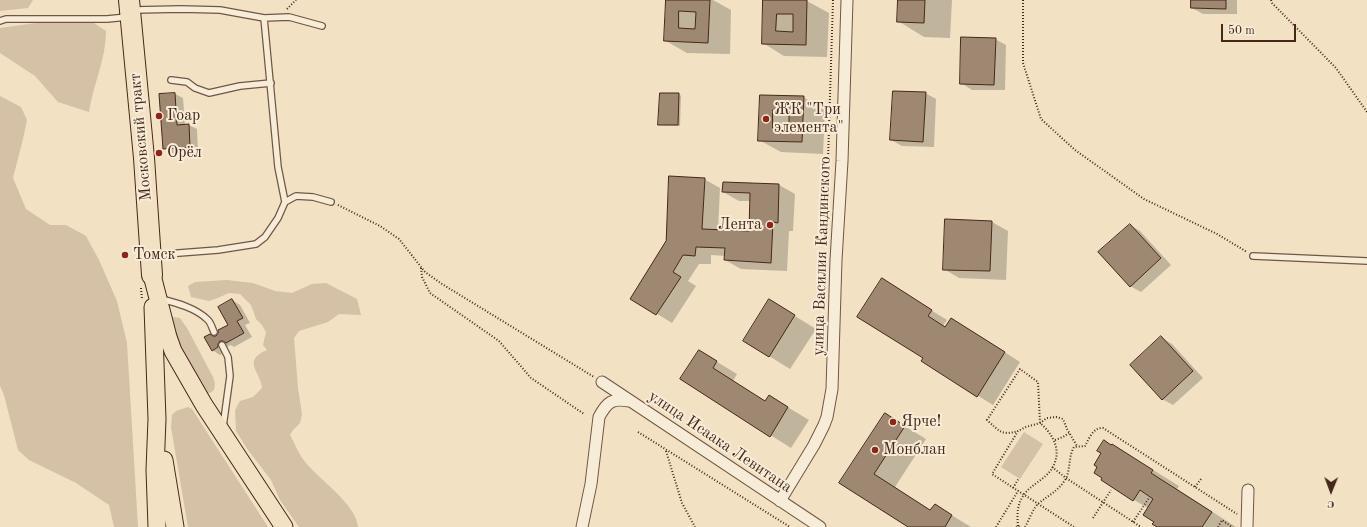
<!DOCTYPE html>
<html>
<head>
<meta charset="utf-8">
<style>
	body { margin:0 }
	#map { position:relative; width:1367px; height:527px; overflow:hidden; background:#f2e1c3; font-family:"Old Standard TT",serif }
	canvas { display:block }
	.north { position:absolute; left:1311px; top:471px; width:40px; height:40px; -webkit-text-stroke:3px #f7ecd8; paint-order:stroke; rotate:181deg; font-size:11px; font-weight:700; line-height:16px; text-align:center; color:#46271a }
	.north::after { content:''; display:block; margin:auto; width:14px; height:18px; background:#46271a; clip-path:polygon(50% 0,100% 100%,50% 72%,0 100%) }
	.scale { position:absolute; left:1221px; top:24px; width:75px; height:18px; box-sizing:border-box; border:2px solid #46271a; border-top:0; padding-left:5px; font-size:12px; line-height:14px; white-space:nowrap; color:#46271a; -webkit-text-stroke:3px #f7ecd8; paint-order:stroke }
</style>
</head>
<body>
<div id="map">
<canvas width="1367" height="527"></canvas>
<div class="north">С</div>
<div class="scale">50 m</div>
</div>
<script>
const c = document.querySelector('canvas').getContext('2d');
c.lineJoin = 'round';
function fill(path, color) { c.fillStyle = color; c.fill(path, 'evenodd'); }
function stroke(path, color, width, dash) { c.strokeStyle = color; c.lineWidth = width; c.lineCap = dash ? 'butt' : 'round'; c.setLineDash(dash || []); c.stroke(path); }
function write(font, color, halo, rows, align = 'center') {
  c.font = font + ' "Old Standard TT",serif'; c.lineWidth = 4; c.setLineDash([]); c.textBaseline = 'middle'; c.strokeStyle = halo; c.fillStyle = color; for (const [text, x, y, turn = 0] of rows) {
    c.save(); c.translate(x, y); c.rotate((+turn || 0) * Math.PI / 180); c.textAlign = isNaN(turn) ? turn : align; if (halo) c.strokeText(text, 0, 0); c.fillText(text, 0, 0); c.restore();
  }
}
const green = new Path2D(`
	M 0,0 L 33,0 L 28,8 L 0,11 Z
	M 73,22 L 94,23 L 106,31 C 106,59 93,85 89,112 L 58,102 L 35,76 L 0,53 L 0,28 L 36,23 Z
	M 0,96 L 21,107 L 27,120 L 23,139 L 13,178 L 26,209 L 50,225 L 66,225 L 86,236 L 99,260 L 117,301 L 127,343 L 138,527 L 114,527 L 109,505 L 76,483 L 29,460 L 18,450 L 4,395 L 0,386 Z
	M 227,280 L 253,283 L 275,291 L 292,293 L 312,284 L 326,283 L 357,299 L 361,315 L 339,314 L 328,322 L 299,331 L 294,338 L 298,388 L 302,414 L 300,423 L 293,430 L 290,435 C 295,444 299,455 306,463 C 320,480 356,504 358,527 L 299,527 L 280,500 L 271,480 L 248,450 L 236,431 L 235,410 L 240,401 L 253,397 L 262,388 C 261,372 241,361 267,350 L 263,345 L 266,332 L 262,325 L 256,319 L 251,305 L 240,294 L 229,293 L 220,297 L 209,301 L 191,297 L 188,286 L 195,282 Z
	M 174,317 L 180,318 L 187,328 L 213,377 L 215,384 L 214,390 L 210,393 L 206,393 L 181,354 L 171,318 Z
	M 188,407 L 192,409 L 268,527 L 188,527 L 171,427 L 172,415 L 176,411 Z
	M 1024,432 L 1043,444 L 1020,479 L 1001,467 Z`);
const shadow = new Path2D(`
	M 667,0 L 713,0 L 731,10 L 730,54 L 687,53 L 666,41 Z
	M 764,0 L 807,1 L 829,13 L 827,57 L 784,56 L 763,43 Z
	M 899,0 L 952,0 L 950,38 L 924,37 L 898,21 Z
	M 1192,0 L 1237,0 L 1237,14 L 1203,14 L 1192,8 Z
	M 995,39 L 1006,45 L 1005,90 L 972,90 L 961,83 Z
	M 925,93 L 936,99 L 934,147 L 902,146 L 891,140 Z
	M 175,94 L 183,98 L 185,125 L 189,125 L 197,129 L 198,151 L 172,153 L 164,148 Z
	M 660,94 L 679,94 L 681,96 L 680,126 L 662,125 L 659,124 Z
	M 761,96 L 803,97 L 825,110 L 823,154 L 781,152 L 759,140 Z
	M 704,179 L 720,188 L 718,231 L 750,232 L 751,201 L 739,201 L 723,192 L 724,183 L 779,185 L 795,194 L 793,231 L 789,231 L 787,271 L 741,269 L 725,260 L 726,256 L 711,255 L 711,264 L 699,264 L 688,281 L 696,286 L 672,323 L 631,298 Z
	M 946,220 L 992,222 L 1008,231 L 1006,280 L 959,278 L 944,269 Z
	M 1130,225 L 1140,231 L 1171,265 L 1141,292 L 1130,286 Z
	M 897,289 L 947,320 L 943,326 L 946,328 L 967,328 L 1020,362 L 993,405 L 922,361 L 924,358 Z
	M 232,300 L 240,305 L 250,323 L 245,325 L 252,337 L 234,347 L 231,345 L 228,346 L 226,349 L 226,352 L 220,355 L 212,350 L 214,337 L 217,337 L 229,325 Z
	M 790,313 L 816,329 L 790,369 L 769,356 Z
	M 1162,338 L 1172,344 L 1203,378 L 1173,405 L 1162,399 Z
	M 699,351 L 737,374 L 733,381 L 765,401 L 769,396 L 809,420 L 791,448 L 681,379 Z
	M 885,414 L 926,439 L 895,487 L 931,511 L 935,505 L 971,527 L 909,527 L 841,483 Z
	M 1113,445 L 1179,486 L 1177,489 L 1236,527 L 1159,527 L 1148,508 L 1134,500 Z`);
const building = new Path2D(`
	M 666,0 L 710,0 L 708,43 L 664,41 ZM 679,11 L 696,12 L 695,29 L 679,28 Z
	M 763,0 L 807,0 L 806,45 L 762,44 ZM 777,14 L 793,14 L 793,32 L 776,31 Z
	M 898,0 L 925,0 L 924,23 L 897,22 Z
	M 1191,0 L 1226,0 L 1226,9 L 1191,8 Z
	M 961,37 L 996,38 L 994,85 L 960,84 Z
	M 893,91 L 926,92 L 923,142 L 890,140 Z
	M 175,93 L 177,125 L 189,124 L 190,147 L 163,149 L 159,94 Z
	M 660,93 L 679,93 L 678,125 L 658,125 Z
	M 760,95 L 804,96 L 802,142 L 758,141 ZM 773,110 L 789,111 L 789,128 L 773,128 Z
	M 669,176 L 705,178 L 702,229 L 749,231 L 750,193 L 722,192 L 723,182 L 779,184 L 778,223 L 773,222 L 771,263 L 724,260 L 725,248 L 696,247 L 695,256 L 683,255 L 673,272 L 681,277 L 656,315 L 630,299 L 666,241 Z
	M 945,219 L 992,221 L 990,271 L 943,270 Z
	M 1130,224 L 1161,258 L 1130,287 L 1098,252 Z
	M 882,278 L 932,310 L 928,316 L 945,327 L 951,318 L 1005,352 L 977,397 L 921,361 L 923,358 L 857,317 Z
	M 232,299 L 243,318 L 237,321 L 244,333 L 226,343 L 223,341 L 220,341 L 218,344 L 218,347 L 212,351 L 204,337 L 210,334 L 213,336 L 216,336 L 218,333 L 218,330 L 228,325 L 218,307 Z
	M 769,299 L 795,315 L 769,357 L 743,341 Z
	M 1161,336 L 1193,371 L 1162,400 L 1130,365 Z
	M 699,350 L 717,361 L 713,368 L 765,401 L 769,395 L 788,407 L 770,437 L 680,379 Z
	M 885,413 L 905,426 L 874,474 L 930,510 L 935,504 L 952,515 L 945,527 L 908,527 L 839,483 Z
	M 1104,440 L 1111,445 L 1112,444 L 1153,470 L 1151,473 L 1212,512 L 1202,527 L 1157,527 L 1152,524 L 1154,522 L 1143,515 L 1153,499 L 1140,490 L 1133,501 L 1101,480 L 1102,478 L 1094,473 L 1097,467 L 1094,465 L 1101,453 L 1097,451 Z`);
const path = new Path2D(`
	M 1023,0 L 1023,63 L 1041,119 L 1075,150 L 1144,199 L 1217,234 L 1247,252
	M 1271,0 L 1272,3 L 1336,68 L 1367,112
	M 287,9 L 296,0
	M 828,160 L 833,0
	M 338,205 L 380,226 L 399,239 L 425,272 L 442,284 L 594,377
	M 421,268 L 422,277 L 430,293 L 499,341 L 531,378 L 584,414
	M 141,288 L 142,300
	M 638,432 L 790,527
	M 1055,440 L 1063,437 L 1069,433
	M 666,451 L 682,503 L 695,527
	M 1052,467 L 1066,478 L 1141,527
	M 1195,487 L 1201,479
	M 1013,488 L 1019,478
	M 1093,518 L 1111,490
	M 1133,522 L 1149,498
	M 1018,526 C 1017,515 1017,505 1023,496 C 1030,485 1044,480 1051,470 C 1063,452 1054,435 1040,423 L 1038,382 L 1020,369 L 987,420 C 999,431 1002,436 1018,431
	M 996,527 L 1018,491
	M 1016,527 L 1018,526 L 1020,527
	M 1025,527 C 1029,520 1033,508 1039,503 C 1049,495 1058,491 1065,480 C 1071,470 1068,457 1074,447 L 1085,446 C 1089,439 1093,427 1103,428 L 1237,514
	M 1074,527 L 992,474 L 1018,431 L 1026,427 L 1040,423 L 1047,418 L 1056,417 L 1063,419 L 1067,429 L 1077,446
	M 1218,527 L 1222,520 L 1232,527`);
const lane = new Path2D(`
	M 134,10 L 181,9 L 220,10 L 264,18 L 289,17 L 322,26
	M 264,18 L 278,167 L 285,202
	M 0,21 L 6,19 L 107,19 L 127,17
	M 171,80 L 187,82 L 195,88 L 209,93 L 240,86 L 271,83
	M 153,255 L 218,250 L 256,244 L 265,237 L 278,218 L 285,202 L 296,196 L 313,197 L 331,202
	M 1253,256 L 1367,261
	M 161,299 C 177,303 196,308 208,320 C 211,323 212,328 214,332
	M 222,345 L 228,357 L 230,376 L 223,427`);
const street = new Path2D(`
	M 602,382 L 820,527
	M 780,501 L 814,445 L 824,425 L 827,417 L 832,389 L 836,260 L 842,161 L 847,0
	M 582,527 L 591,484 L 599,417 C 607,402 612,398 629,401
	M 1247,527 L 1248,490`);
const primary = new Path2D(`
	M 152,275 L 168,337 L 173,351 L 204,405 L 284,527
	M 153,307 L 157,419 L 155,470 L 157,527
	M 164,460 L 175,527`);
const highway = new Path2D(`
	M 129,0 L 144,158 L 152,275`);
const markers = [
	[159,116,4,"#8f2418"],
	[766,119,4,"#8f2418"],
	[159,153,4,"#8f2418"],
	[770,225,4,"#8f2418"],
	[125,255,4,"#8f2418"],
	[893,422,4,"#8f2418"],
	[875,450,4,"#8f2418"]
];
const poiNames = [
	["ЖК \"Три",774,110],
	["элемента\"",774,128],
	["Гоар",167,116],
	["Орёл",167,153],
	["Лента",762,225,"right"],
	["Томск",133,255],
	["Ярче!",901,422],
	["Монблан",883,450]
];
const streetNames = [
	["Московский тракт",141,137,-95],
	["улица Василия Кандинского",822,256,-88],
	["улица Исаака Левитана",720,442,34]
];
fill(green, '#d5c1a6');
fill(shadow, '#0003');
fill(building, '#9f8872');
stroke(building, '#46271a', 1);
stroke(lane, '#715644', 8);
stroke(street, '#715644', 13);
stroke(primary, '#46271a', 19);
stroke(highway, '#46271a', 22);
stroke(path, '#46271a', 2, [1, 2]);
stroke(lane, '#f7ecd8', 5.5);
stroke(street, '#f7ecd8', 11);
stroke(primary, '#f2e1c3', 17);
stroke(highway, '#f2e1c3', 20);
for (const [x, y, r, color] of markers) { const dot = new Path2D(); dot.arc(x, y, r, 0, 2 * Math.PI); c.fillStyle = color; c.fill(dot); stroke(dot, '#f7ecd8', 1.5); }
write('16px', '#46271a', '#f7ecd8', poiNames, 'left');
write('16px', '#46271a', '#f7ecd8', streetNames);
</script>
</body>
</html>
